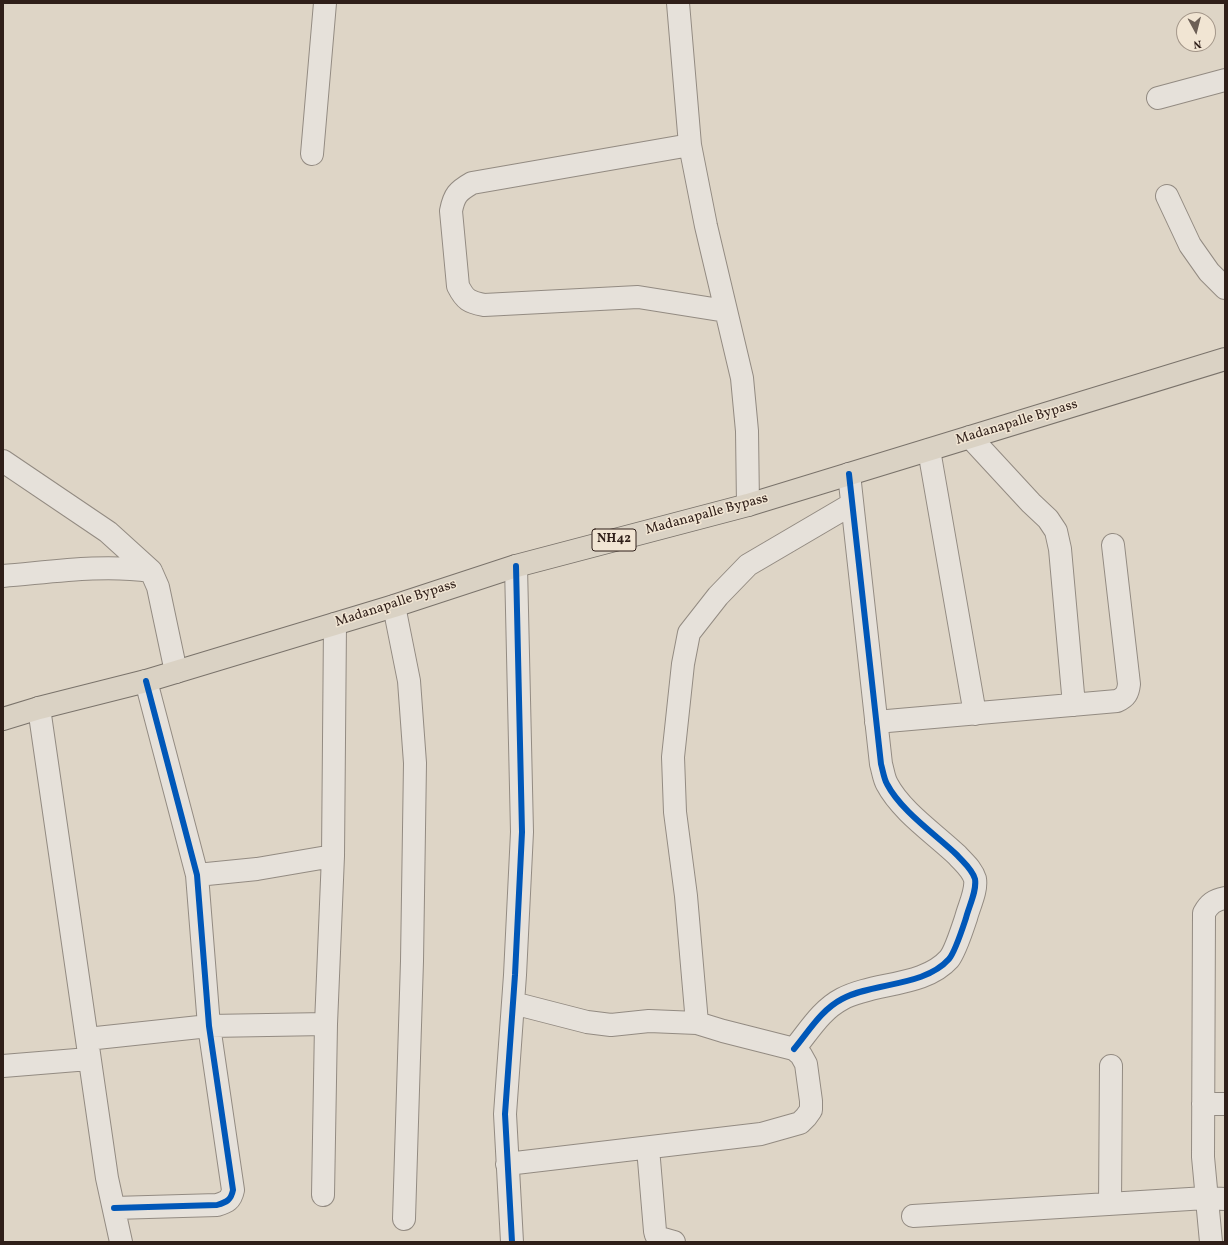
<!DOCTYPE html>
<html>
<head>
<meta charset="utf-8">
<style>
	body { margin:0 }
	#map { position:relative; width:1228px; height:1245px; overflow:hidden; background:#ded5c6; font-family:Vollkorn,serif }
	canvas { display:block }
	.frame { position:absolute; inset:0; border:4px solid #2f1f19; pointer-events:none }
	.north { position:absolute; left:1176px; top:12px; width:40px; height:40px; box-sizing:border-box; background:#f1e5d3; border:1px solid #a39689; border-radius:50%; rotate:173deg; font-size:11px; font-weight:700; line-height:16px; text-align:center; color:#2f1f19 }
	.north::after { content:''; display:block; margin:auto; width:14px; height:18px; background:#6c5f56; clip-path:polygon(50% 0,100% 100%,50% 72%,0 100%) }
</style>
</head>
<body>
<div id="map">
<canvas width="1228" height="1245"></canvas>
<div class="frame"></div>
<div class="north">N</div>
</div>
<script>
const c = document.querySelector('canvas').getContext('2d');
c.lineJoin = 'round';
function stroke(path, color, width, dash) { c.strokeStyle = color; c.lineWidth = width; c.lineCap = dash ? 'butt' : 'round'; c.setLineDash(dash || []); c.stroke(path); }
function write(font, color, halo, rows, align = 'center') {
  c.font = font + ' Vollkorn,serif'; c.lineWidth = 3; c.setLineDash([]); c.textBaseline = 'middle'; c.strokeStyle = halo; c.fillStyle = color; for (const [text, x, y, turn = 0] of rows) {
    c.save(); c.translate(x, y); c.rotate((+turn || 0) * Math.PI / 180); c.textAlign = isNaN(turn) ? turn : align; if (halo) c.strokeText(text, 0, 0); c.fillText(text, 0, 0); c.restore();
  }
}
const minor = new Path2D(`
	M 678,3 L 690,145 L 706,226 L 742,378 L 747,431 L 748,505
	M 1158,98 L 1225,80
	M 690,145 L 472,183 C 458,191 454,195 451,211 L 458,286 C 465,300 469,302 484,305 L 638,297 L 726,311
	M 312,154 L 325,3
	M 1167,196 L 1190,245 L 1209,272 L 1225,288
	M 970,437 L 1031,503 L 1048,519 L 1056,531 L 1060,549 L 1074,705
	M 929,450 L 975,714
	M 3,461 L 108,532 L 151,571 L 158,587 L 176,672
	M 3,576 C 52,572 102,564 151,571
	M 394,606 L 409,681 L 415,763 L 412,961 L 404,1219
	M 39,708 L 107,1178 L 121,1242
	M 876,722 L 1117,701 C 1126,697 1128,693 1129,684 L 1113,545
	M 197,875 L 257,869 L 333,856
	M 697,1023 L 686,896 L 675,812 L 673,757 L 683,664 L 689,633 L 718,596 L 748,565 L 852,504
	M 87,1039 L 209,1026 L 326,1024
	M 794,1049 C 809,1031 821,1010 842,999 C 874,982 924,987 949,959 C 955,952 963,927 966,918 C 969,906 977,891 975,879 C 972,869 964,863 957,855 C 935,834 901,811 887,784 C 884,779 883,771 881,764 L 849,474
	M 3,1066 L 89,1059
	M 1203,1104 L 1225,1104
	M 648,1148 L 655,1231 L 656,1235 L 660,1238 L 674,1242
	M 507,1164 L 761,1134 L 800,1123 L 806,1117 L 811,1110 L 811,1101 L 806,1064 L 801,1055 L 794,1049 L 723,1031 L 697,1023 L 649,1021 L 611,1025 L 587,1022 L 513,1003
	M 323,1195 L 326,1024 L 333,856 L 335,624
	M 1110,1204 L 1111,1066
	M 114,1208 L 217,1205 C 227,1202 231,1200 233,1190 L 209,1026 L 197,875 L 146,681
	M 913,1216 L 1206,1198 L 1225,1199
	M 512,1242 L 505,1114 L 515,975 L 522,832 L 516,566
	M 1211,1242 L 1203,1157 L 1204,913 C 1209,904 1214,900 1225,898`);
const trunk = new Path2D(`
	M 3,719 L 39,708 L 146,681 L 394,606 L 516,566 L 748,505 L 1225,359`);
const cycleway = new Path2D(`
	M 794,1049 C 809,1031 821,1010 842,999 C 874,982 924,987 949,959 C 955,952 963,927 966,918 C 969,906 977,891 975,879 C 972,869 964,863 957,855 C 935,834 901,811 887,784 C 884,779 883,771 881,764 L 849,474
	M 114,1208 L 217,1205 C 227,1202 231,1200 233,1190 L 209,1026 L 197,875 L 146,681
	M 512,1242 L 505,1114 L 515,975 L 522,832 L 516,566`);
const shields = [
	[614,540,44]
];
const shieldNames = [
	["NH42",614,540]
];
const streetNames = [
	["Madanapalle Bypass",1017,423,-17],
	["Madanapalle Bypass",707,515,-15],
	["Madanapalle Bypass",396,604,-18]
];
stroke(minor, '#938b82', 24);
stroke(trunk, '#7a736b', 24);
stroke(minor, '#e6e1da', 22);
stroke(trunk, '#dad2c4', 22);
stroke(cycleway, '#0057b8', 6);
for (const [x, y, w] of shields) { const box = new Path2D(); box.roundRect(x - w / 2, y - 11, w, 22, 3); c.fillStyle = '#f1e5d3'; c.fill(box); stroke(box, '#2f1f19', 1); }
write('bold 13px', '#2f1f19', null, shieldNames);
write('14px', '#2f1f19', '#f1e5d3', streetNames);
</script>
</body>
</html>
